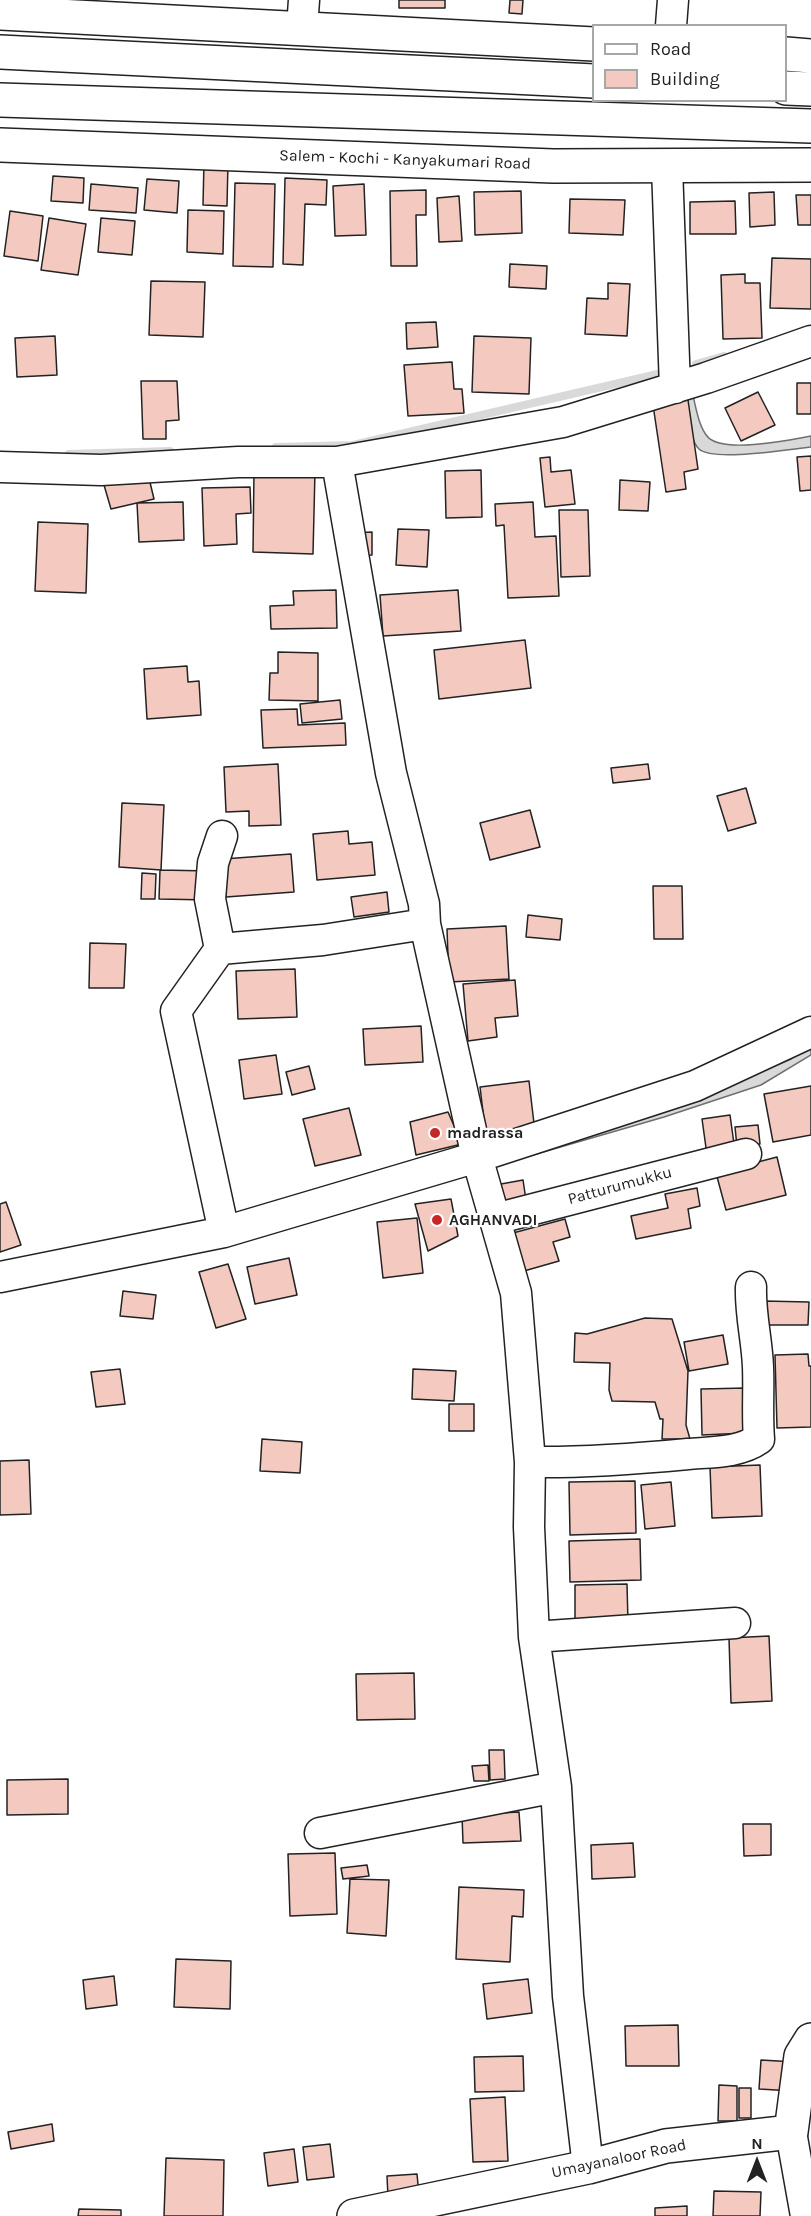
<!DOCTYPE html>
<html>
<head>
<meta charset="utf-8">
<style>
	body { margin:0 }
	#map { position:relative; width:811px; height:2216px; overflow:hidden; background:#fff; font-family:Karla,sans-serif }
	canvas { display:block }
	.legend { position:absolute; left:592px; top:24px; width:195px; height:78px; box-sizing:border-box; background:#fff; border:2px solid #a7a7a7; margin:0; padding:8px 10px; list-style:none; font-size:18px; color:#222 }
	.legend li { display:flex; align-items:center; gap:12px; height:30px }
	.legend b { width:30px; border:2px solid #a7a7a7 }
	.north { position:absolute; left:727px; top:2132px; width:60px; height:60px; -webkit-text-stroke:4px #fff; paint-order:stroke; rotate:0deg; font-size:16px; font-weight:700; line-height:24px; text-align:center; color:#222 }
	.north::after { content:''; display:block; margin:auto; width:21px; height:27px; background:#222; clip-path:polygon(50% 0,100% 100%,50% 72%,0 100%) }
</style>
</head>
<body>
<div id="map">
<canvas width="811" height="2216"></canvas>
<ul class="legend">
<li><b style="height:8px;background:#fff"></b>Road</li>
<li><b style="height:16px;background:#f3c9c0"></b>Building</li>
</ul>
<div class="north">N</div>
</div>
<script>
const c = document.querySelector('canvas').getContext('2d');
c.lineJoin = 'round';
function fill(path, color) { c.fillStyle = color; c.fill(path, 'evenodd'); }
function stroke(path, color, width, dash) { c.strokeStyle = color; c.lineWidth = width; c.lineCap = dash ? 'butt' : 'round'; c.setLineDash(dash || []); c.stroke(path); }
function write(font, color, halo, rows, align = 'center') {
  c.font = font + ' Karla,sans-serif'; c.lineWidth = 4.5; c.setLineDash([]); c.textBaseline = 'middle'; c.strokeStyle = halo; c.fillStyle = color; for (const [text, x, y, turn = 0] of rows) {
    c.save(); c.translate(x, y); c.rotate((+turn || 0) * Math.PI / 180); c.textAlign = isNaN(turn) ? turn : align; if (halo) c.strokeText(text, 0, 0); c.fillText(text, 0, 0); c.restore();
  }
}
const water = new Path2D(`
	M 692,392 C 696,406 698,425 707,436 C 720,454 791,440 811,436 L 811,447 C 790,449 713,462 699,449 C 690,441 685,408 682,395 Z
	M 811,1039 L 811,1055 L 761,1085 L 664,1117 L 495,1166 L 715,1091 L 791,1059 Z`);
const stream = new Path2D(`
	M 696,364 L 724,356
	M 276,447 L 353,445 L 662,373
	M 69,454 L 170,451`);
const building = new Path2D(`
	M 399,0 L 445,0 L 445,8 L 399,8 Z
	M 510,0 L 523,0 L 522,14 L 509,13 Z
	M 204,161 L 228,162 L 227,206 L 203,205 Z
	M 53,176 L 84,178 L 83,203 L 51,201 Z
	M 285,178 L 327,180 L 326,205 L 305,204 L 303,265 L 283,264 Z
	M 147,179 L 179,181 L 177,213 L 144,210 Z
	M 235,183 L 275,184 L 273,267 L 233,266 Z
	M 91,184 L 138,188 L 136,213 L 89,210 Z
	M 364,184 L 366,235 L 335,236 L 333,186 Z
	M 426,190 L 426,215 L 416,215 L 417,266 L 391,266 L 390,191 Z
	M 521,191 L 522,233 L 475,235 L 474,192 Z
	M 774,192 L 775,225 L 750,227 L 749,193 Z
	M 796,195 L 811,195 L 811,225 L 798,225 Z
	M 459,196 L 462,241 L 439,242 L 437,198 Z
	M 570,199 L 625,200 L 623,235 L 569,233 Z
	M 735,201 L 736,234 L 690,234 L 690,202 Z
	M 188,210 L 224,211 L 223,254 L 187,252 Z
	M 10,211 L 43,216 L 38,261 L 4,256 Z
	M 49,218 L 86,224 L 78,275 L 41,270 Z
	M 101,218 L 135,221 L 132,255 L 98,252 Z
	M 772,258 L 811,259 L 811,309 L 770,308 Z
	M 510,264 L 547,266 L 546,289 L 509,287 Z
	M 745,274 L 745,283 L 760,283 L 762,338 L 723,339 L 721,275 Z
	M 151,281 L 205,282 L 203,337 L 149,335 Z
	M 608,283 L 630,284 L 627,336 L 585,334 L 587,298 L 608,299 Z
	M 436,322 L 438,347 L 407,349 L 406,323 Z
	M 55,336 L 57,375 L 17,377 L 15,338 Z
	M 474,336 L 531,338 L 529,394 L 472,392 Z
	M 452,362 L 454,389 L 462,389 L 464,413 L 408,416 L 404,365 Z
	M 141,381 L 177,381 L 179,420 L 166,421 L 166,439 L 143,439 Z
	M 797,383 L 811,383 L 811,414 L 797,414 Z
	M 758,392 L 775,425 L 741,441 L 725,408 Z
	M 688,400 L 698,469 L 684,472 L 686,489 L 666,492 L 653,405 Z
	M 811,456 L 811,490 L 800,491 L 797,457 Z
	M 550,457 L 551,472 L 571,470 L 575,504 L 545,507 L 540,458 Z
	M 254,470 L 315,471 L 313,554 L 253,552 Z
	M 481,470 L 482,517 L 446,518 L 445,471 Z
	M 148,474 L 154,499 L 111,509 L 104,485 Z
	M 620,480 L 650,482 L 648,511 L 619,510 Z
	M 250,487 L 251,513 L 236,514 L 237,544 L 204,546 L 202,488 Z
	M 183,502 L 184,540 L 139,542 L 137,503 Z
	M 533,502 L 535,537 L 556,536 L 559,596 L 508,598 L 504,525 L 496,526 L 495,504 Z
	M 559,510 L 588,510 L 590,576 L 561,577 Z
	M 38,522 L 88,524 L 86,593 L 35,591 Z
	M 398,529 L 429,530 L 427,567 L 396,565 Z
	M 372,532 L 372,555 L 355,556 L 354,533 Z
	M 336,590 L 337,628 L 271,629 L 270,606 L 294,605 L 293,591 Z
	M 458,590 L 461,631 L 383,636 L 380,595 Z
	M 525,640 L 531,688 L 439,699 L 434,650 Z
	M 278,652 L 318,653 L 318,701 L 269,700 L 270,673 L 278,673 Z
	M 187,666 L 188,682 L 199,681 L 201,715 L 147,719 L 144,669 Z
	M 340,700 L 342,719 L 302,723 L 300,704 Z
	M 297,709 L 298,725 L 345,723 L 346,745 L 263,748 L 261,710 Z
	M 278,764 L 281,825 L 249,826 L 249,811 L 226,812 L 224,767 Z
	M 648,764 L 650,779 L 613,783 L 611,768 Z
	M 746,788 L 756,823 L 728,831 L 717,796 Z
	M 122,803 L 164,805 L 161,870 L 119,867 Z
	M 530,810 L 540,847 L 490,860 L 480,823 Z
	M 348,831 L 349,844 L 372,842 L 375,875 L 317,880 L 313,834 Z
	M 291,854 L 294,892 L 226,897 L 223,859 Z
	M 160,870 L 210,871 L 209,900 L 159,899 Z
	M 142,873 L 156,874 L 155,899 L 141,899 Z
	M 653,886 L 682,886 L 683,939 L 654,939 Z
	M 387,892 L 389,912 L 354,917 L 351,897 Z
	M 528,915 L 562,919 L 560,940 L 526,937 Z
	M 506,926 L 509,979 L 449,982 L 447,929 Z
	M 90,943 L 126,944 L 124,988 L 89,988 Z
	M 295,969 L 297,1017 L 238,1019 L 236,971 Z
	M 515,980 L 518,1016 L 495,1018 L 497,1037 L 468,1041 L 463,984 Z
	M 421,1026 L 423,1062 L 365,1065 L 363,1029 Z
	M 276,1055 L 282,1094 L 244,1099 L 239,1060 Z
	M 309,1066 L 315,1089 L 292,1095 L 286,1072 Z
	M 529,1081 L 535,1132 L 486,1137 L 480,1087 Z
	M 811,1086 L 811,1135 L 773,1142 L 764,1094 Z
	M 349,1108 L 361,1155 L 315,1166 L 303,1119 Z
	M 448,1112 L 462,1144 L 416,1155 L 410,1122 Z
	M 730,1115 L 735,1151 L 707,1155 L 702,1119 Z
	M 758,1125 L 760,1144 L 737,1147 L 735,1127 Z
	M 777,1157 L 786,1195 L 726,1210 L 716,1173 Z
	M 523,1180 L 526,1200 L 504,1204 L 501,1184 Z
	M 697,1188 L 700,1206 L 688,1209 L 691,1228 L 636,1239 L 631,1216 L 668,1208 L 665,1194 Z
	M 451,1199 L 458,1236 L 428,1251 L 415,1204 Z
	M 6,1202 L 21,1245 L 0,1252 L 0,1204 Z
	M 417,1218 L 423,1273 L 383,1278 L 377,1222 Z
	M 565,1219 L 570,1237 L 553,1242 L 559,1261 L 524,1271 L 513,1233 Z
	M 289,1258 L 297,1295 L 255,1304 L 247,1267 Z
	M 228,1264 L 246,1319 L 216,1328 L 199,1272 Z
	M 123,1291 L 156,1295 L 153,1319 L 120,1316 Z
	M 764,1301 L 809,1302 L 808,1325 L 764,1325 Z
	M 645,1318 L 672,1319 L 688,1371 L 686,1425 L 690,1439 L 662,1439 L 663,1419 L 660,1419 L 655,1402 L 612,1401 L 609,1390 L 610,1363 L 574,1362 L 575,1333 L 587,1334 Z
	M 723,1335 L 728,1364 L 689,1371 L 684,1342 Z
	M 808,1354 L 809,1366 L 811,1366 L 811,1427 L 777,1428 L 775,1355 Z
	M 120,1369 L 125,1404 L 96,1407 L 91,1372 Z
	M 413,1369 L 456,1371 L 454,1401 L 412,1399 Z
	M 746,1388 L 746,1433 L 702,1435 L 701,1389 Z
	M 449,1404 L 474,1404 L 474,1431 L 449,1431 Z
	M 262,1439 L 302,1442 L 300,1473 L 260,1471 Z
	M 29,1460 L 31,1514 L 0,1515 L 0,1461 Z
	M 760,1465 L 762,1516 L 712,1518 L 710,1467 Z
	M 635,1481 L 636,1533 L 570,1535 L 569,1482 Z
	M 671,1482 L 675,1526 L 645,1529 L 641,1485 Z
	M 640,1539 L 641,1580 L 570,1582 L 569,1541 Z
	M 627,1584 L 628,1622 L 575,1623 L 575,1585 Z
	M 769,1636 L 772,1701 L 731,1703 L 729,1638 Z
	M 414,1673 L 415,1719 L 357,1720 L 356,1674 Z
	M 489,1750 L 504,1750 L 505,1779 L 490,1780 Z
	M 488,1765 L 489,1781 L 474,1781 L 472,1766 Z
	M 68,1779 L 68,1814 L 7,1815 L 7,1780 Z
	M 519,1812 L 521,1841 L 463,1843 L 462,1815 Z
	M 743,1824 L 771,1824 L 771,1855 L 744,1856 Z
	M 633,1843 L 635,1877 L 592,1879 L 591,1845 Z
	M 335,1853 L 337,1914 L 290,1916 L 288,1854 Z
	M 367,1865 L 369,1876 L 343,1879 L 341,1868 Z
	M 350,1879 L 389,1880 L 386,1936 L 347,1933 Z
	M 459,1887 L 524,1890 L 523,1917 L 512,1916 L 510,1962 L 456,1959 Z
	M 176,1959 L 231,1961 L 230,2009 L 174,2007 Z
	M 114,1976 L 117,2005 L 86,2009 L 83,1980 Z
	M 528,1979 L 532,2013 L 487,2019 L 483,1984 Z
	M 678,2025 L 679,2066 L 626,2066 L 625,2026 Z
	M 523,2056 L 524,2091 L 475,2092 L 474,2057 Z
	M 761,2060 L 795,2062 L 793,2091 L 759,2089 Z
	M 719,2085 L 737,2086 L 737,2121 L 718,2121 Z
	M 739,2088 L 751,2088 L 751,2118 L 739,2118 Z
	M 505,2097 L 508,2161 L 473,2162 L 470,2099 Z
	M 52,2124 L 54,2141 L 11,2149 L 8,2132 Z
	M 330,2144 L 334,2177 L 307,2180 L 303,2147 Z
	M 294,2149 L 298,2182 L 268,2186 L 264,2153 Z
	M 166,2158 L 224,2160 L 223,2216 L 164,2216 Z
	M 417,2174 L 419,2195 L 388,2197 L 387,2176 Z
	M 714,2191 L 761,2192 L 760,2216 L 713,2216 Z
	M 687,2206 L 687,2216 L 655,2216 L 655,2208 Z
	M 79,2209 L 121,2210 L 121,2216 L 78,2216 Z`);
const minor = new Path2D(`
	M 671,26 L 673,0
	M 302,28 L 304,0
	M 667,167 L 675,388
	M 337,462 L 391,773 L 424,904 L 425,924 L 477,1157 L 516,1293 L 530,1462 L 529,1527 L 534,1637 L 556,1787 L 568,1996 L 588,2167
	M 0,467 L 101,470 L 238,462 L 337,462 L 563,422 L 706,378 L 811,341
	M 222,836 L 213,863 L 210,899 L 220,949 L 323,940 L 425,924
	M 220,949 L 176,1011 L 224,1232
	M 495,1219 L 746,1154
	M 0,1277 L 224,1232 L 477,1157 L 695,1086 L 811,1032
	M 530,1462 C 583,1463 634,1459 688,1454 C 712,1452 739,1453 759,1439 C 757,1415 759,1391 758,1367 C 757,1340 750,1314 751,1287
	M 534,1637 L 735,1623
	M 320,1833 L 556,1787
	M 791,2132 L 806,2216`);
const major = new Path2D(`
	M 354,2216 L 588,2167 L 666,2146 L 791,2132 L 801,2056 L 811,2040`);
const highway = new Path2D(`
	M 0,13 L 594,44
	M 0,52 L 594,81
	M 786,54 L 811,56
	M 786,88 L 811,89
	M 0,100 L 811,126
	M 0,145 L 553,166 L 811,165`);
const markers = [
	[435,1133,6,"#c62828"],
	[437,1220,6,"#c62828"]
];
const streetNames = [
	["Salem - Kochi - Kanyakumari Road",405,160,2],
	["Patturumukku",620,1186,-15],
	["Umayanaloor Road",619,2159,-12]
];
const poiNames = [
	["madrassa",447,1133],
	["AGHANVADI",449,1220]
];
fill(water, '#d9d9d9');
stroke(water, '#6f6f6f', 1.5);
stroke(stream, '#d9d9d9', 8);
fill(building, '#f3c9c0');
stroke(building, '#222', 1.5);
stroke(minor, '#222', 33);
stroke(major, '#222', 36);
stroke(highway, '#222', 36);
stroke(minor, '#fff', 30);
stroke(major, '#fff', 33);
stroke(highway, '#fff', 33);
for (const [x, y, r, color] of markers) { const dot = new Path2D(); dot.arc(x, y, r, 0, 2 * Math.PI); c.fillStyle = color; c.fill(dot); stroke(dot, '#fff', 2); }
write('16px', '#222', '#fff', streetNames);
write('bold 16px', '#222', '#fff', poiNames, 'left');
</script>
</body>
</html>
